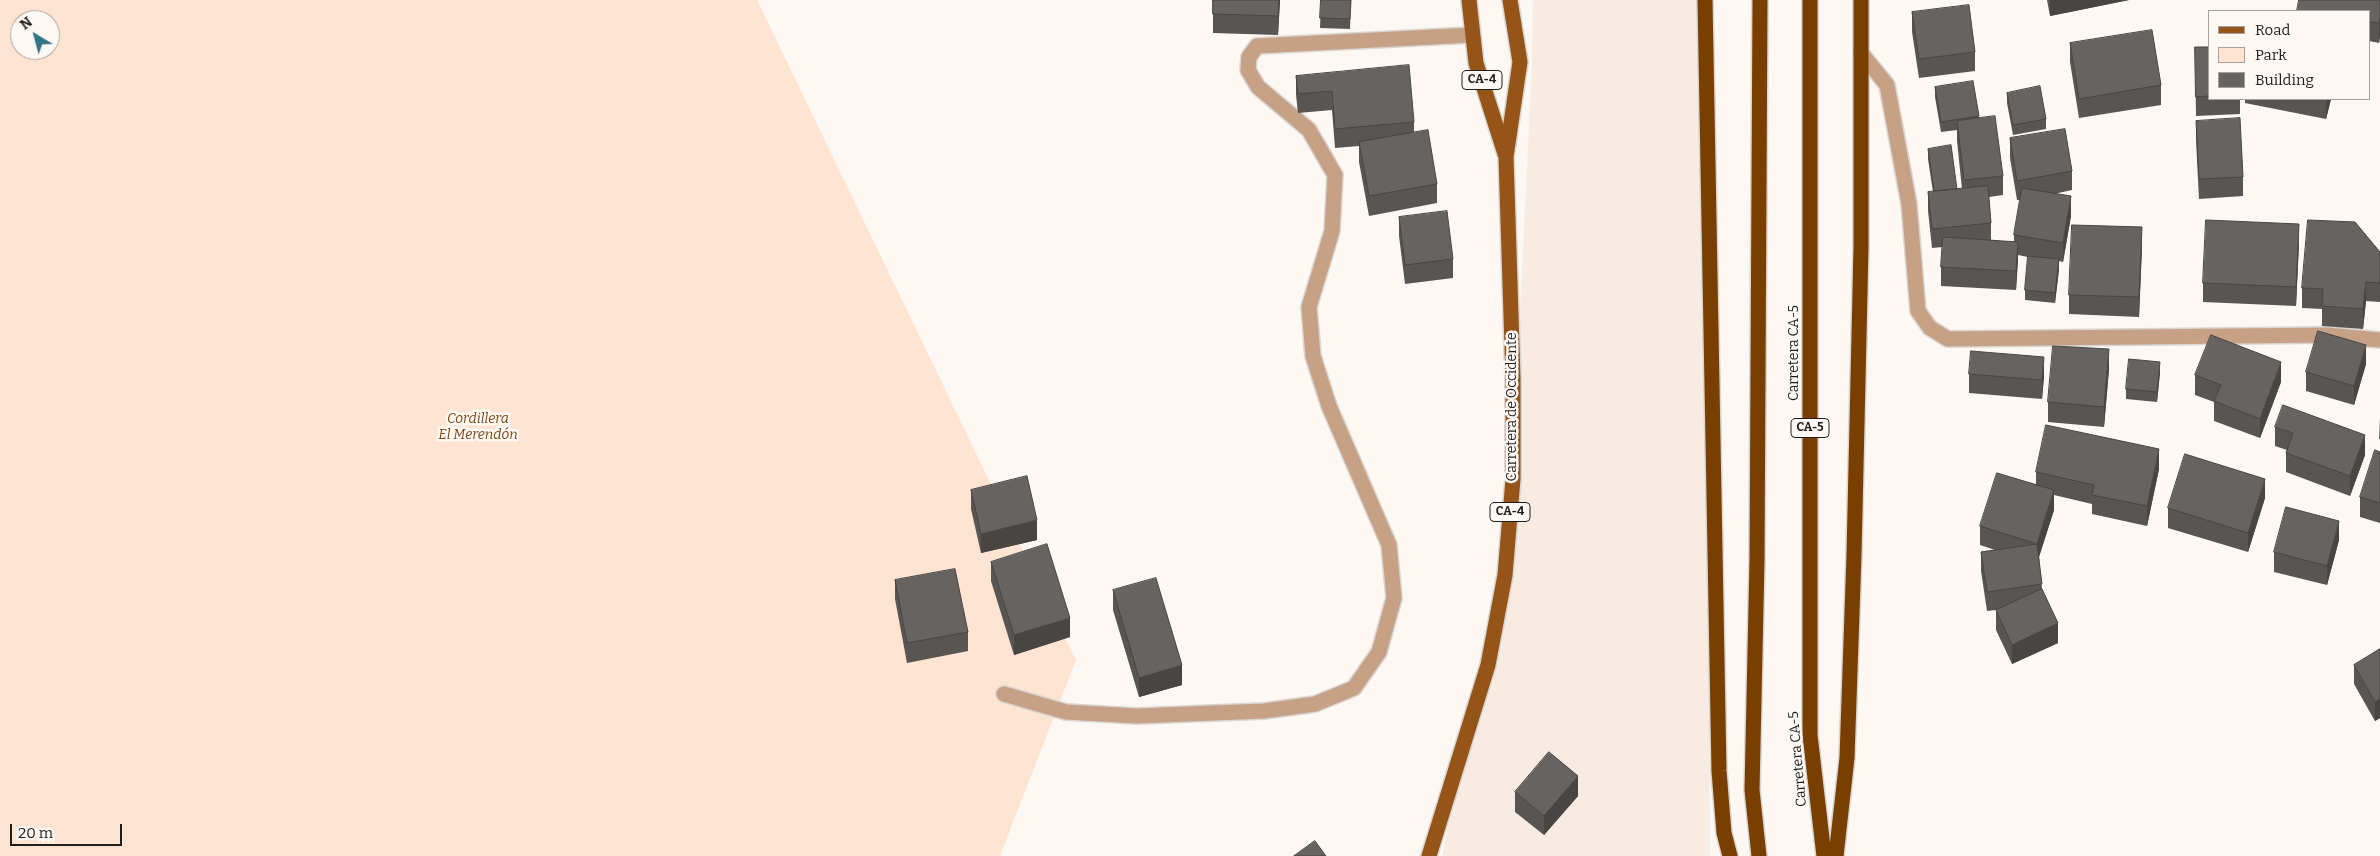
<!DOCTYPE html>
<html>
<head>
<meta charset="utf-8">
<style>
	body { margin:0 }
	#map { position:relative; width:2380px; height:856px; overflow:hidden; background:#fdf8f4; font-family:Bitter,serif }
	canvas { display:block }
	.legend { position:absolute; left:2208px; top:10px; width:162px; height:90px; box-sizing:border-box; background:#fdf8f4; border:1px solid #a4a19e; margin:0; padding:6px 9px; list-style:none; font-size:15px; color:#1f1e1c }
	.legend li { display:flex; align-items:center; gap:10px; height:25px }
	.legend b { width:25px; border:1px solid #a4a19e }
	.north { position:absolute; left:10px; top:10px; width:50px; height:50px; box-sizing:border-box; background:#fdf8f4; border:1px solid #a4a19e; border-radius:50%; rotate:323deg; font-size:14px; font-weight:700; line-height:20px; text-align:center; color:#1f1e1c }
	.north::after { content:''; display:block; margin:auto; width:18px; height:22px; background:#327386; clip-path:polygon(50% 0,100% 100%,50% 72%,0 100%) }
	.scale { position:absolute; left:10px; top:824px; width:112px; height:22px; box-sizing:border-box; border:2px solid #1f1e1c; border-top:0; padding-left:6px; font-size:15px; line-height:18px; white-space:nowrap; color:#1f1e1c; -webkit-text-stroke:4px #fdf8f4; paint-order:stroke }
</style>
</head>
<body>
<div id="map">
<canvas width="2380" height="856"></canvas>
<ul class="legend">
<li><b style="height:6px;background:#955519"></b>Road</li>
<li><b style="height:14px;background:#ffe4d1"></b>Park</li>
<li><b style="height:14px;background:#676360"></b>Building</li>
</ul>
<div class="north">N</div>
<div class="scale">20 m</div>
</div>
<script>
const c = document.querySelector('canvas').getContext('2d');
c.lineJoin = 'round';
function fill(path, color) { c.fillStyle = color; c.fill(path, 'evenodd'); }
function stroke(path, color, width, dash) { c.strokeStyle = color; c.lineWidth = width; c.lineCap = dash ? 'butt' : 'round'; c.setLineDash(dash || []); c.stroke(path); }
function write(font, color, halo, rows, align = 'center') {
  c.font = font + ' Bitter,serif'; c.lineWidth = 5; c.setLineDash([]); c.textBaseline = 'middle'; c.strokeStyle = halo; c.fillStyle = color; for (const [text, x, y, turn = 0] of rows) {
    c.save(); c.translate(x, y); c.rotate((+turn || 0) * Math.PI / 180); c.textAlign = isNaN(turn) ? turn : align; if (halo) c.strokeText(text, 0, 0); c.fillText(text, 0, 0); c.restore();
  }
}
const built = new Path2D(`
	M 1533,0 L 1705,0 L 1710,856 L 1442,856 L 1509,534 L 1532,66 Z`);
const green = new Path2D(`
	M 0,0 L 757,0 L 1076,660 L 1000,856 L 0,856 ZM 20,20 L 50,20 L 50,50 L 20,50 Z`);
const street = new Path2D(`
	M 1861,53 L 1887,85 L 1909,204 L 1918,311 L 1930,328 L 1948,339 L 2328,335 L 2380,340
	M 1004,694 L 1066,712 L 1137,716 L 1264,711 L 1315,704 L 1354,688 L 1379,652 L 1394,598 L 1389,545 L 1329,406 L 1313,356 L 1309,307 L 1332,231 L 1335,175 L 1309,130 L 1258,87 L 1248,70 L 1249,57 L 1257,46 L 1472,35`);
const primary = new Path2D(`
	M 1469,0 L 1476,63 L 1505,154
	M 1429,856 L 1488,665 L 1505,575 L 1513,479 L 1513,378 L 1506,157 L 1520,62 L 1510,0`);
const highway = new Path2D(`
	M 1705,0 L 1719,771 L 1724,833 L 1730,856
	M 1810,0 L 1810,735 L 1824,856
	M 1759,856 L 1752,790 L 1757,561 L 1760,0
	M 1836,856 L 1847,758 L 1854,555 L 1861,248 L 1861,0`);
const wall = new Path2D(`
	M 1213,0 L 1280,0 L 1278,35 L 1213,33 Z
	M 1321,0 L 1351,0 L 1350,29 L 1320,28 Z
	M 2047,0 L 2129,0 L 2050,16 Z
	M 2380,0 L 2380,36 L 2379,43 L 2369,41 L 2369,11 Z
	M 1912,12 L 1975,52 L 1975,71 L 1919,78 L 1912,32 Z
	M 2070,43 L 2161,85 L 2161,105 L 2079,118 L 2070,62 Z
	M 2195,47 L 2209,47 L 2209,99 L 2240,99 L 2240,114 L 2196,116 Z
	M 1296,76 L 1414,122 L 1414,133 L 1437,184 L 1437,203 L 1369,216 L 1359,162 L 1359,146 L 1335,148 L 1332,110 L 1298,113 L 1296,95 Z
	M 1935,87 L 1979,116 L 1979,118 L 2003,176 L 2003,195 L 1989,197 L 1991,223 L 1991,240 L 2014,242 L 2014,235 L 2020,200 L 2017,200 L 2010,158 L 2010,138 L 2072,171 L 2072,190 L 2054,194 L 2071,216 L 2063,262 L 2059,261 L 2059,269 L 2055,303 L 2025,300 L 2025,290 L 2028,257 L 2018,255 L 2016,290 L 1941,286 L 1941,267 L 1943,247 L 1932,248 L 1928,211 L 1928,192 L 1933,192 L 1928,159 L 1928,149 L 1957,189 L 1962,189 L 1957,141 L 1957,130 L 1941,132 L 1935,97 Z
	M 2007,93 L 2046,119 L 2046,129 L 2013,135 L 2007,103 Z
	M 2245,99 L 2331,99 L 2326,119 L 2245,103 Z
	M 2196,121 L 2243,177 L 2243,196 L 2199,199 L 2196,140 Z
	M 1399,217 L 1453,259 L 1453,278 L 1405,284 L 1399,236 Z
	M 2299,243 L 2296,306 L 2203,302 L 2203,283 Z
	M 2142,246 L 2139,317 L 2069,314 L 2069,295 Z
	M 2380,252 L 2380,302 L 2366,301 L 2363,329 L 2322,326 L 2322,309 L 2302,308 L 2302,288 Z
	M 2366,364 L 2354,405 L 2306,391 L 2306,372 Z
	M 2109,369 L 2104,427 L 2048,422 L 2048,402 Z
	M 2160,372 L 2157,402 L 2126,399 L 2126,389 Z
	M 1969,374 L 2044,376 L 2042,399 L 1969,393 Z
	M 2195,375 L 2281,382 L 2260,438 L 2214,421 L 2214,402 L 2195,395 Z
	M 2380,418 L 2380,439 L 2379,439 Z
	M 2275,427 L 2365,455 L 2350,496 L 2286,472 L 2286,453 L 2287,450 L 2275,446 Z
	M 2380,452 L 2380,523 L 2360,517 L 2360,497 Z
	M 2159,469 L 2147,526 L 2092,514 L 2092,504 L 2054,495 L 2054,510 L 2039,557 L 2042,589 L 2058,643 L 2012,664 L 1996,630 L 1996,610 L 1987,611 L 1981,571 L 1981,552 L 1995,550 L 1980,545 L 1980,526 L 2036,485 L 2036,472 Z
	M 971,490 L 1037,540 L 981,553 L 971,509 Z
	M 2265,498 L 2248,552 L 2168,528 L 2168,508 Z
	M 2339,540 L 2327,585 L 2274,572 L 2274,552 Z
	M 991,562 L 1070,637 L 1014,655 L 991,581 Z
	M 895,580 L 968,632 L 968,651 L 907,663 L 895,599 Z
	M 1113,590 L 1182,685 L 1139,697 L 1113,610 Z
	M 2380,649 L 2380,718 L 2375,721 L 2354,684 L 2354,665 Z
	M 1515,792 L 1578,796 L 1544,835 L 1515,812 Z`);
const shadedWall = new Path2D(`
	M 1279,0 L 1280,0 L 1278,35 L 1278,16 Z
	M 2050,0 L 2129,0 L 2050,16 Z
	M 2380,17 L 2380,36 L 2379,43 L 2379,23 Z
	M 2326,99 L 2331,99 L 2326,119 Z
	M 2071,196 L 2071,216 L 2063,262 L 2063,243 Z
	M 2299,224 L 2299,243 L 2296,306 L 2296,287 Z
	M 2142,227 L 2142,246 L 2139,317 L 2139,297 Z
	M 2018,242 L 2018,261 L 2016,290 L 2016,271 Z
	M 2059,259 L 2059,269 L 2055,303 L 2055,293 Z
	M 2366,282 L 2366,301 L 2363,329 L 2363,309 Z
	M 2366,345 L 2366,364 L 2354,405 L 2354,386 Z
	M 2109,349 L 2109,369 L 2104,427 L 2104,407 Z
	M 2044,357 L 2044,376 L 2042,399 L 2042,380 Z
	M 2160,362 L 2160,372 L 2157,402 L 2157,392 Z
	M 2281,362 L 2281,382 L 2260,438 L 2260,419 Z
	M 2365,435 L 2365,455 L 2350,496 L 2350,476 Z
	M 2159,449 L 2159,469 L 2147,526 L 2147,506 Z
	M 2265,479 L 2265,498 L 2248,552 L 2248,533 Z
	M 2054,490 L 2054,510 L 2037,563 L 2037,544 Z
	M 1037,520 L 1037,540 L 981,553 L 981,534 Z
	M 2339,521 L 2339,540 L 2327,585 L 2327,566 Z
	M 1070,618 L 1070,637 L 1014,655 L 1014,635 Z
	M 2058,623 L 2058,643 L 2012,664 L 2012,645 Z
	M 1182,665 L 1182,685 L 1139,697 L 1139,678 Z
	M 2380,699 L 2380,718 L 2375,721 L 2375,702 Z
	M 1578,776 L 1578,796 L 1544,835 L 1544,816 Z`);
const building = new Path2D(`
	M 1213,0 L 1279,0 L 1278,16 L 1213,14 Z
	M 1321,0 L 1351,0 L 1350,19 L 1320,18 Z
	M 2299,0 L 2380,0 L 2380,17 L 2379,23 L 2369,22 L 2369,11 L 2297,11 Z
	M 1969,5 L 1975,52 L 1919,59 L 1912,12 Z
	M 2152,30 L 2161,85 L 2079,99 L 2070,43 Z
	M 2195,47 L 2209,47 L 2209,96 L 2196,97 Z
	M 1409,65 L 1414,122 L 1335,129 L 1332,91 L 1298,94 L 1296,76 Z
	M 1973,81 L 1979,116 L 1941,122 L 1935,87 Z
	M 2040,86 L 2046,119 L 2013,125 L 2007,93 Z
	M 1995,116 L 2003,176 L 1964,180 L 1957,121 Z
	M 2240,118 L 2243,177 L 2199,179 L 2196,121 Z
	M 2065,129 L 2072,171 L 2017,181 L 2010,138 Z
	M 1428,130 L 1437,184 L 1369,196 L 1359,142 Z
	M 1951,145 L 1957,189 L 1934,191 L 1928,149 Z
	M 1988,186 L 1991,223 L 1932,229 L 1928,192 Z
	M 2022,188 L 2071,196 L 2063,243 L 2014,235 Z
	M 1447,211 L 1453,259 L 1405,265 L 1399,217 Z
	M 2206,220 L 2299,224 L 2296,287 L 2203,283 Z
	M 2308,220 L 2355,222 L 2380,252 L 2380,283 L 2366,282 L 2363,309 L 2322,306 L 2323,289 L 2302,288 Z
	M 2072,225 L 2142,227 L 2139,297 L 2069,295 Z
	M 1943,237 L 2018,242 L 2016,271 L 1941,267 Z
	M 2028,256 L 2059,259 L 2055,293 L 2025,290 Z
	M 2318,331 L 2366,345 L 2354,386 L 2306,372 Z
	M 2211,335 L 2281,362 L 2260,419 L 2214,401 L 2221,385 L 2195,375 Z
	M 2053,346 L 2109,349 L 2104,407 L 2048,402 Z
	M 1971,351 L 2044,357 L 2042,380 L 1969,374 Z
	M 2129,359 L 2160,362 L 2157,392 L 2126,389 Z
	M 2283,405 L 2365,435 L 2350,476 L 2286,453 L 2293,433 L 2275,427 Z
	M 2046,425 L 2159,449 L 2147,506 L 2092,495 L 2094,485 L 2036,472 Z
	M 2375,450 L 2380,452 L 2380,503 L 2360,497 Z
	M 2185,454 L 2265,479 L 2248,533 L 2168,508 Z
	M 1997,473 L 2054,490 L 2037,544 L 2042,584 L 1987,592 L 1981,552 L 2037,544 L 1980,526 Z
	M 1027,476 L 1037,520 L 981,534 L 971,490 Z
	M 2286,507 L 2339,521 L 2327,566 L 2274,552 Z
	M 1047,544 L 1070,618 L 1014,635 L 991,562 Z
	M 955,569 L 968,632 L 907,643 L 895,580 Z
	M 1156,578 L 1182,665 L 1139,678 L 1113,590 Z
	M 2042,589 L 2058,623 L 2012,645 L 1996,610 Z
	M 2380,649 L 2380,699 L 2375,702 L 2354,665 Z
	M 1549,752 L 1578,776 L 1544,816 L 1515,792 Z
	M 1315,841 L 1326,856 L 1294,856 Z`);
const shields = [
	[1482,80,40],
	[1810,428,38],
	[1510,512,40]
];
const shieldNames = [
	["CA-4",1482,80],
	["CA-5",1810,428],
	["CA-4",1510,512]
];
const streetNames = [
	["Carretera CA-5",1794,353,-90],
	["Carretera de Occidente",1512,407,-90],
	["Carretera CA-5",1798,759,-95]
];
const parkNames = [
	["Cordillera",478,419],
	["El Merendón",478,435]
];
fill(built, '#f7ebe2');
fill(green, '#ffe4d1');
stroke(street, '#d9d5d1', 18);
stroke(primary, '#d9d5d1', 18);
stroke(highway, '#d9d5d1', 18);
stroke(street, '#c6a185', 15);
stroke(primary, '#955519', 15);
stroke(highway, '#793f00', 15);
fill(wall, '#595553');
fill(shadedWall, '#484543');
fill(building, '#676360');
stroke(building, '#484543', 1);
for (const [x, y, w] of shields) { const box = new Path2D(); box.roundRect(x - w / 2, y - 9.5, w, 19, 4); c.fillStyle = '#fdf8f4'; c.fill(box); stroke(box, '#1f1e1c', 1); }
write('bold 12px', '#1f1e1c', null, shieldNames);
write('14px', '#1f1e1c', '#fdf8f4', streetNames);
write('italic 14px', '#7f4711', '#fdf8f4', parkNames);
</script>
</body>
</html>
